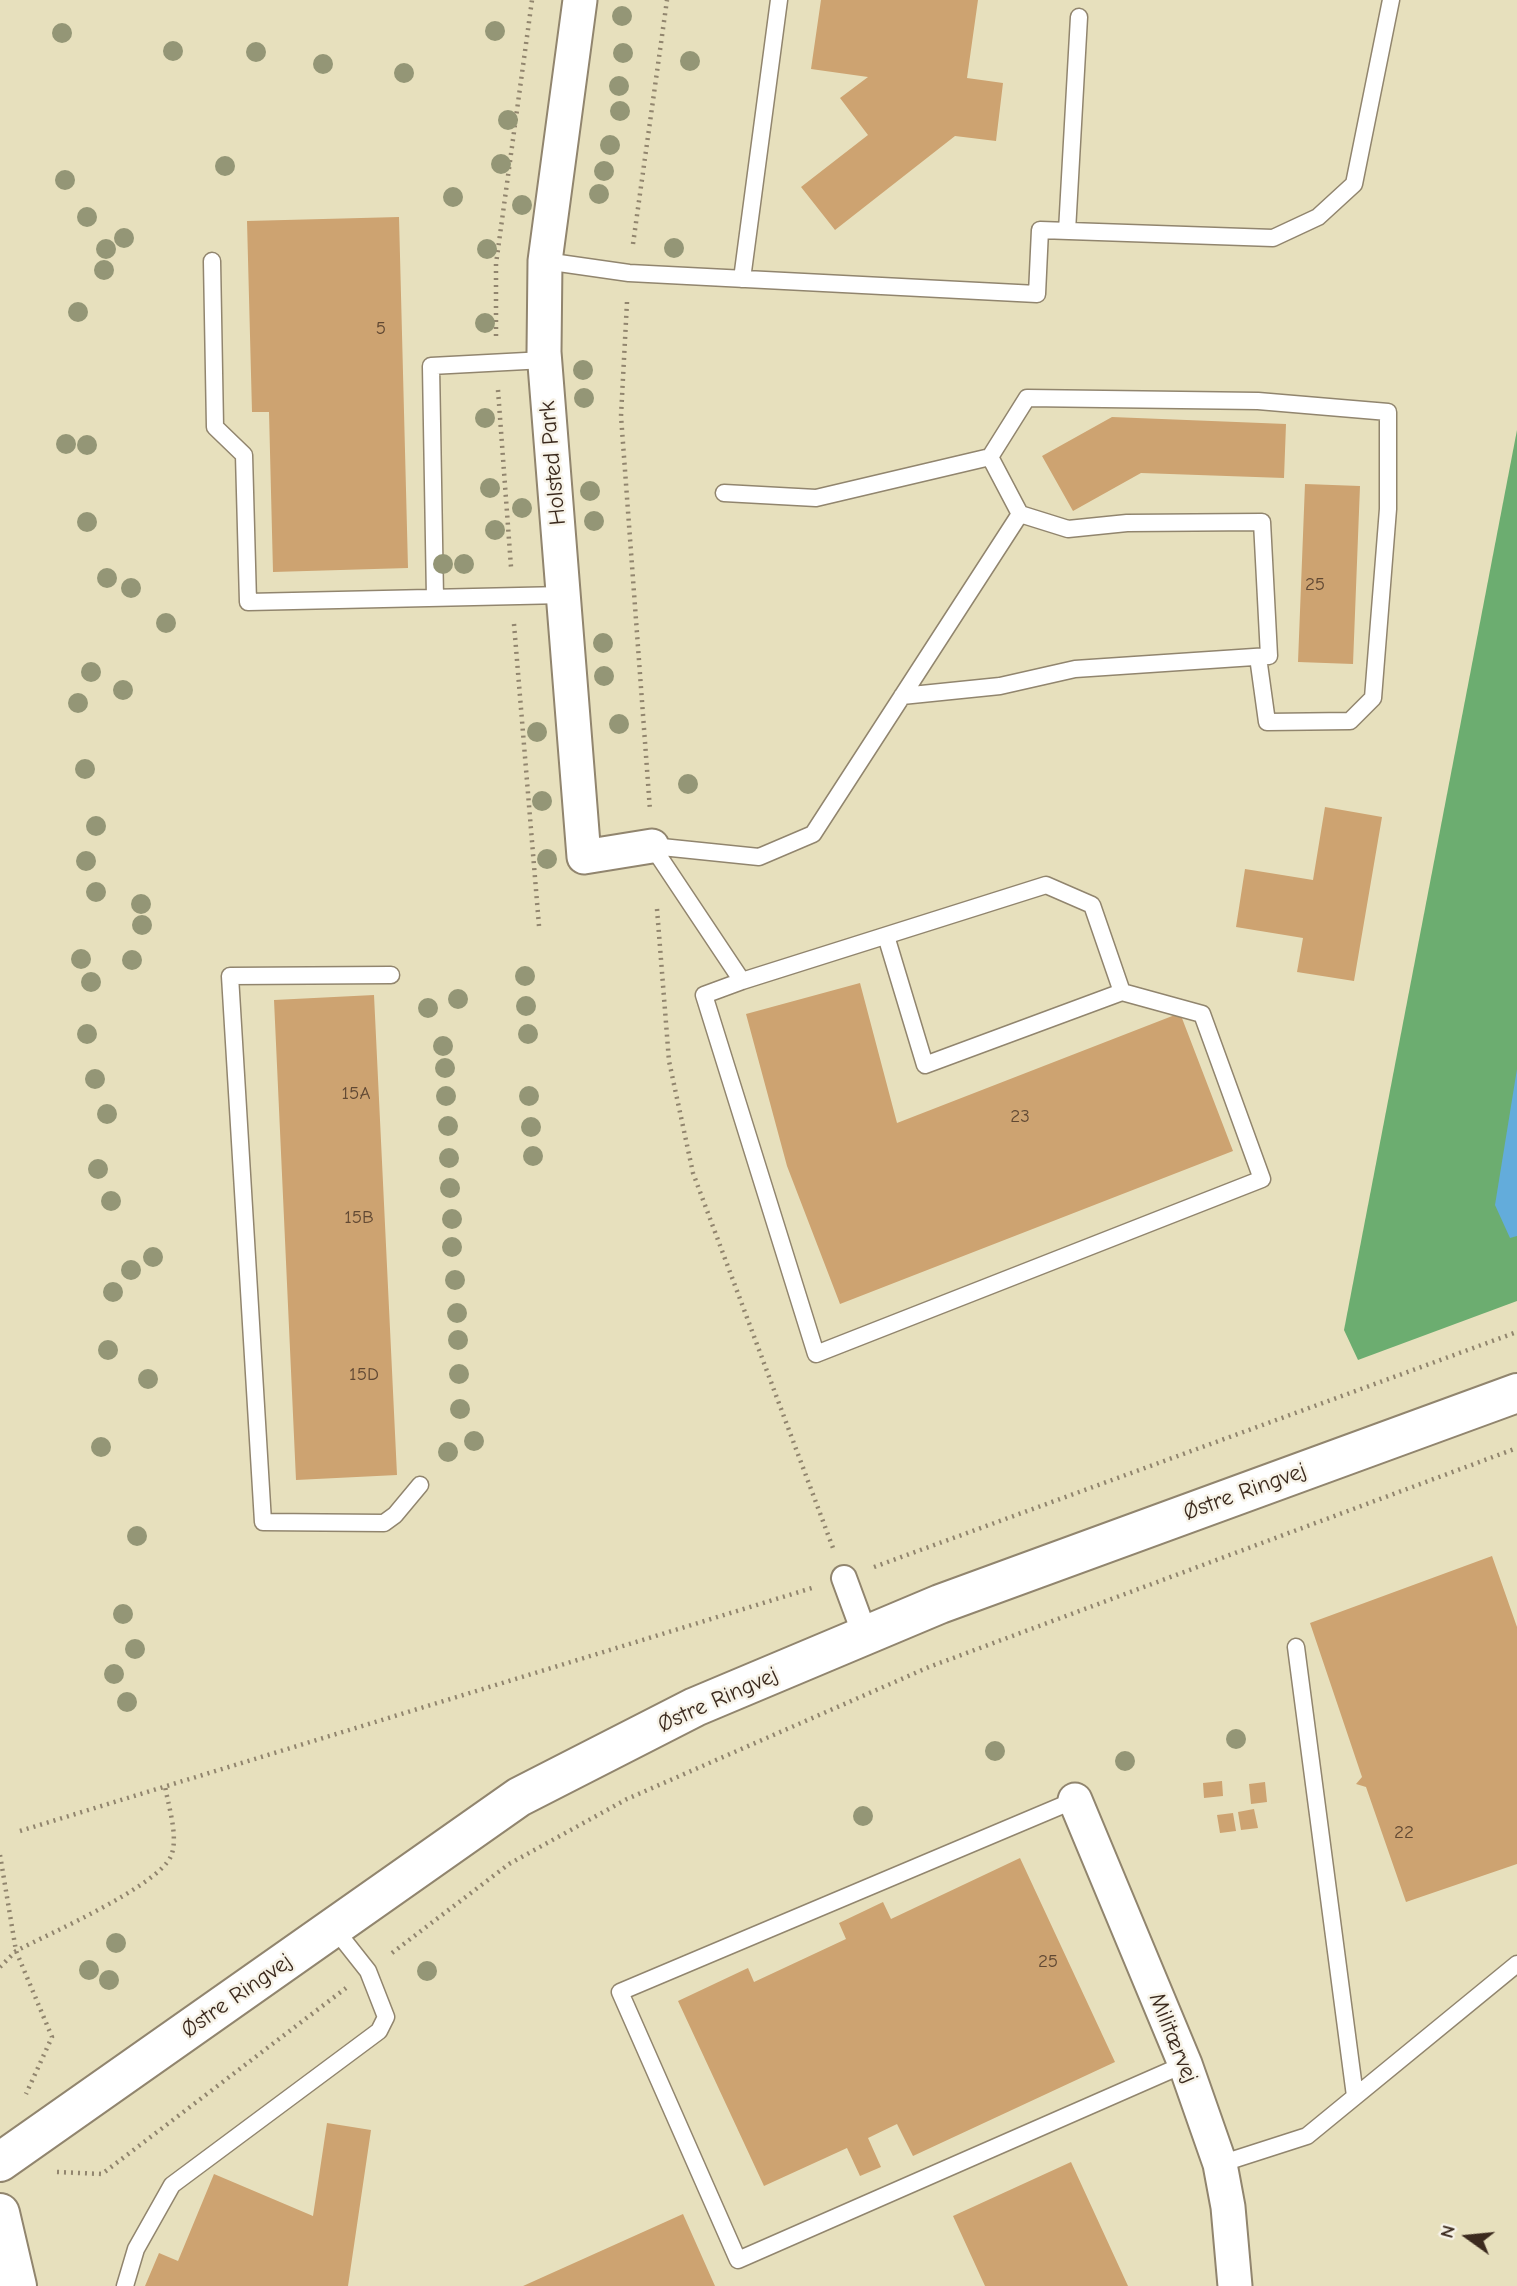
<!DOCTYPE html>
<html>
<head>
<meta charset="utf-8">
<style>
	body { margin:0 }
	#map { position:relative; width:1517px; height:2286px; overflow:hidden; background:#e7e0bd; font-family:"Comic Neue",sans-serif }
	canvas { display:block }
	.north { position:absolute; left:1433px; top:2202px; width:70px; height:70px; -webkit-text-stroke:5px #f7f3e8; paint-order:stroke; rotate:285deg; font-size:19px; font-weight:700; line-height:28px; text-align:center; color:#3b2a1e }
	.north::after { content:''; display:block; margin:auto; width:24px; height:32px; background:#3b2a1e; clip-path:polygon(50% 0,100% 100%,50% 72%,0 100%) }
</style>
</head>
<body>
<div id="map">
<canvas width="1517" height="2286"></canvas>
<div class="north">N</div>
</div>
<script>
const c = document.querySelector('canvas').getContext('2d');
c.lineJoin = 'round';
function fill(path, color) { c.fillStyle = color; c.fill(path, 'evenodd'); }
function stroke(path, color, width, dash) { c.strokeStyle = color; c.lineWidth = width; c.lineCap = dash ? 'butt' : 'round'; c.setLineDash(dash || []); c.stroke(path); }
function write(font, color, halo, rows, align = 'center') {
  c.font = font + ' "Comic Neue",sans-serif'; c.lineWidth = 5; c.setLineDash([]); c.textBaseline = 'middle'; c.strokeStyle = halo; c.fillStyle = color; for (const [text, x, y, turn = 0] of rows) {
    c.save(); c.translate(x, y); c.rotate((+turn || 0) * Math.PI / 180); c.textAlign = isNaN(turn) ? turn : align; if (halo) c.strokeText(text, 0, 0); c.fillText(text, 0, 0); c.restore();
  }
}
const forest = new Path2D(`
	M 1517,430 L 1517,1301 L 1358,1360 L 1344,1330 Z`);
const water = new Path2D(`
	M 1517,1069 L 1517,1236 L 1510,1238 L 1495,1205 Z`);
const building = new Path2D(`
	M 821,0 L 978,0 L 967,78 L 1003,83 L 996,141 L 955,136 L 835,230 L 801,187 L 868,135 L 840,98 L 868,77 L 811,69 Z
	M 399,217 L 408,568 L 273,572 L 269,412 L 252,412 L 247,221 Z
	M 1112,417 L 1286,424 L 1284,478 L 1141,473 L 1073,511 L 1042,456 Z
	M 1305,484 L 1360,486 L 1353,664 L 1298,662 Z
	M 1325,807 L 1382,817 L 1354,981 L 1297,972 L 1303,938 L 1236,927 L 1245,869 L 1313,880 Z
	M 860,983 L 897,1123 L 1180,1013 L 1233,1151 L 840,1304 L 787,1166 L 746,1014 Z
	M 374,995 L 397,1475 L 296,1480 L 274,1000 Z
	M 1492,1556 L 1517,1627 L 1517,1864 L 1406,1902 L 1366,1787 L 1356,1784 L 1362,1777 L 1310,1623 Z
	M 1222,1781 L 1223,1796 L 1204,1798 L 1203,1783 Z
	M 1265,1782 L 1267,1802 L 1251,1804 L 1249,1784 Z
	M 1254,1809 L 1258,1828 L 1241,1830 L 1238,1812 Z
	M 1233,1813 L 1236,1831 L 1220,1833 L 1217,1815 Z
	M 1020,1858 L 1115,2062 L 913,2156 L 897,2124 L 868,2138 L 881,2167 L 860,2176 L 847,2148 L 764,2186 L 678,2001 L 748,1968 L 754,1982 L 846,1939 L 839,1923 L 883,1902 L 891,1919 Z
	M 327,2123 L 371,2130 L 348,2286 L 145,2286 L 159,2253 L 178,2261 L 214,2174 L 313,2216 Z
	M 1071,2162 L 1128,2286 L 985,2286 L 953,2216 Z
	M 683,2214 L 715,2286 L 523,2286 Z`);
const path = new Path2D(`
	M 633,244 L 667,0
	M 627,302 L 621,416 L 650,810
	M 496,336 L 496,264 L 532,0
	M 498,390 L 511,567
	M 514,624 L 539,926
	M 657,909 L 669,1061 L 693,1173 L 833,1548
	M 874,1567 L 1517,1332
	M 20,1831 L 812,1588
	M 0,1855 L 16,1951 L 52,2037 L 26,2094
	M 392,1953 L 509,1864 L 627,1799 L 929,1667 L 1517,1448
	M 0,1967 L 16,1951 C 50,1933 157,1887 171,1856 C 179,1837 168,1805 165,1786
	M 57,2172 L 102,2174 L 346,1988`);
const service = new Path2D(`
	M 1067,231 L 1079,17
	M 212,261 L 215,427 L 244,455 L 248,602 L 564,595
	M 545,261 L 629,273 L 1037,294 L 1040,230 L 1273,238 L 1318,217 L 1354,184 L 1391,0
	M 742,279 L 779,0
	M 990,457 L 1027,398 L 1258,401 L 1388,412 L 1388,509 L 1373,698 L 1350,721 L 1267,722 L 1258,657
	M 435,598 L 431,366 L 545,360
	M 902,696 L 1000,686 L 1075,669 L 1269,656 L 1262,522 L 1127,523 L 1068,529 L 1020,514
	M 652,846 L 742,981 L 1046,885 L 1092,905 L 1122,992 L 925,1065 L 886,936
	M 652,846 L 759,857 L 813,834 L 1020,514 L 990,457 L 816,498 L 724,493
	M 391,975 L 230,976 L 263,1522 L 384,1523 L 395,1515 L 420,1485
	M 742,981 L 704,995 L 816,1354 L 1262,1179 L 1202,1014 L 1122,992
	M 1296,1647 L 1355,2096
	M 1075,1800 L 620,1992 L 738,2260 L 1185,2064
	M 1220,2164 L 1307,2136 L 1517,1964
	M 125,2286 L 136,2249 L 172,2185 L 379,2031 L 386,2017 L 368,1971 L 334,1928`);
const pedestrian = new Path2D(`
	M 844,1578 L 865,1635`);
const minor = new Path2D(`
	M 580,0 L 545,261 L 544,352 L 584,857 L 652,846
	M 1075,1800 L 1185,2064 L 1220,2164 L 1228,2207 L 1235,2286`);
const tertiary = new Path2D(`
	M 0,2162 L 519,1797 L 695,1707 L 940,1604 L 1517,1393
	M 0,2213 L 17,2286`);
const trees = [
	[622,16],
	[495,31],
	[62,33],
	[173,51],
	[256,52],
	[623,53],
	[690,61],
	[323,64],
	[404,73],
	[619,86],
	[620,111],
	[508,120],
	[610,145],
	[501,164],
	[225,166],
	[604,171],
	[65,180],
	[599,194],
	[453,197],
	[522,205],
	[87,217],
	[124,238],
	[674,248],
	[106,249],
	[487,249],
	[104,270],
	[78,312],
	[485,323],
	[583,370],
	[584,398],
	[485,418],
	[66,444],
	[87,445],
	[490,488],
	[590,491],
	[522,508],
	[594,521],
	[87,522],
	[495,530],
	[443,564],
	[464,564],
	[107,578],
	[131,588],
	[166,623],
	[603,643],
	[91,672],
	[604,676],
	[123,690],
	[78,703],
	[619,724],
	[537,732],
	[85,769],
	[688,784],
	[542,801],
	[96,826],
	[547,859],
	[86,861],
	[96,892],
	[141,904],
	[142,925],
	[81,959],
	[132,960],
	[525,976],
	[91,982],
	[458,999],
	[526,1006],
	[428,1008],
	[87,1034],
	[528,1034],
	[443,1046],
	[445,1068],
	[95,1079],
	[446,1096],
	[529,1096],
	[107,1114],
	[448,1126],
	[531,1127],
	[533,1156],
	[449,1158],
	[98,1169],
	[450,1188],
	[111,1201],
	[452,1219],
	[452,1247],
	[153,1257],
	[131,1270],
	[455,1280],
	[113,1292],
	[457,1313],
	[458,1340],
	[108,1350],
	[459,1374],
	[148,1379],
	[460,1409],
	[474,1441],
	[101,1447],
	[448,1452],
	[137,1536],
	[123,1614],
	[135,1649],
	[114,1674],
	[127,1702],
	[1236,1739],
	[995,1751],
	[1125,1761],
	[863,1816],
	[116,1943],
	[89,1970],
	[427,1971],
	[109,1980]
];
const numberNames = [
	["5",381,329],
	["25",1315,585],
	["15A",356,1094],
	["23",1020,1117],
	["15B",359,1218],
	["15D",364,1375],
	["22",1404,1833],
	["25",1048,1962]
];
const streetNames = [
	["Holsted Park",553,463,-95],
	["Østre Ringvej",1245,1492,-20],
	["Østre Ringvej",718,1700,-24],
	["Østre Ringvej",237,1996,-35],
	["Militærvej",1173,2038,68]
];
fill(forest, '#6cad70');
fill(water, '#63acdb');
fill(building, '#cda371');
stroke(service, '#91856e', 19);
stroke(pedestrian, '#91856e', 28);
stroke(minor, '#91856e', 37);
stroke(tertiary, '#91856e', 42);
stroke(path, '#91856e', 4.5, [2, 5]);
stroke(service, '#fff', 16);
stroke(pedestrian, '#fff', 24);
stroke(minor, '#fff', 33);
stroke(tertiary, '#fff', 38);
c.fillStyle = '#949676';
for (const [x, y] of trees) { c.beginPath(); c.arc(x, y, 10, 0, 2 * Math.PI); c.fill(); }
write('19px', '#604833', null, numberNames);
write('23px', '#3b2a1e', '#f7f3e8', streetNames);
</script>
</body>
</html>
